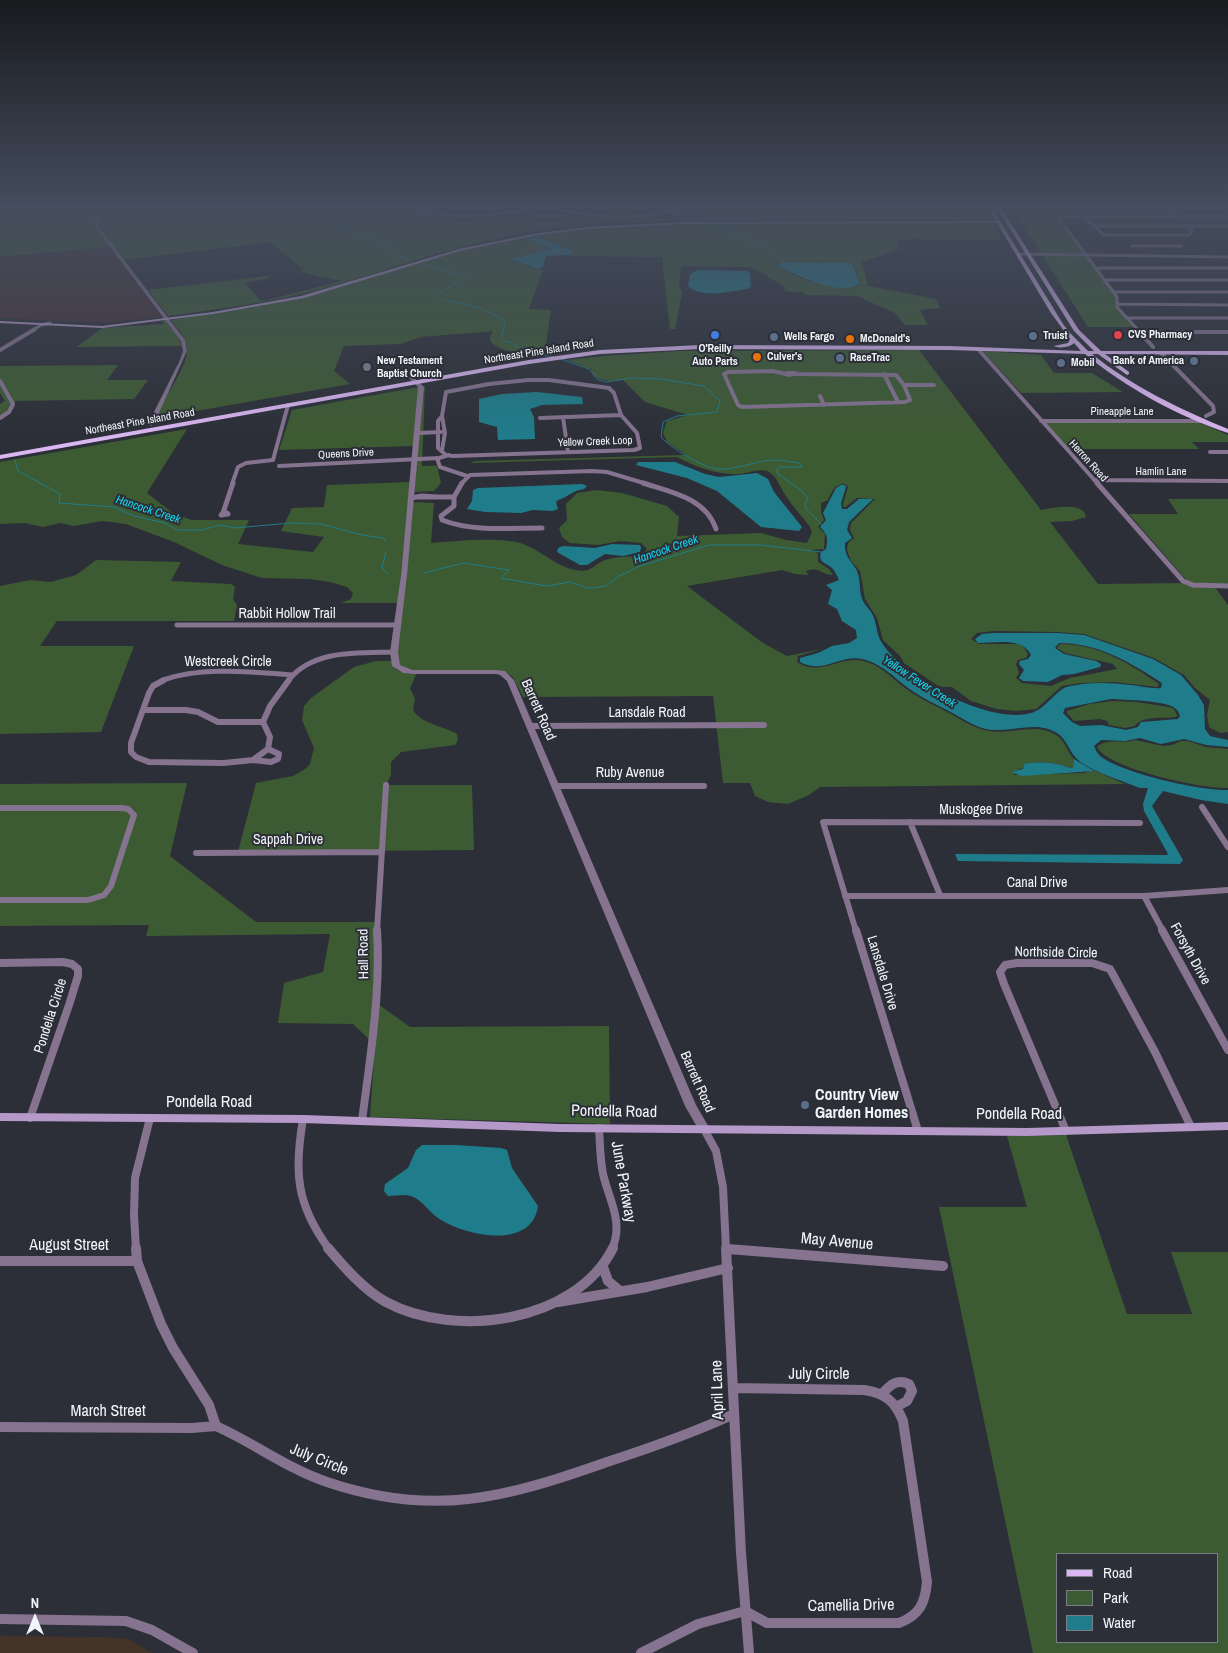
<!DOCTYPE html>
<html>
<head>
<meta charset="utf-8">
<style>
	body { margin:0 }
	#map { position:relative; width:1228px; height:1653px; overflow:hidden; background:#2c2f37; font-family:"Archivo Narrow",sans-serif }
	canvas { display:block }
	.legend { position:absolute; left:1056px; top:1553px; width:162px; height:90px; box-sizing:border-box; background:#2c2f37; border:1px solid #7b7e85; margin:0; padding:6px 9px; list-style:none; font-size:15px; color:#f2f5fa }
	.legend li { display:flex; align-items:center; gap:10px; height:25px }
	.legend b { width:25px; border:1px solid #7b7e85 }
	.north { position:absolute; left:10px; top:1593px; width:50px; height:50px; -webkit-text-stroke:4px #2c2f37; paint-order:stroke; rotate:0deg; font-size:14px; font-weight:700; line-height:20px; text-align:center; color:#f2f5fa }
	.north::after { content:''; display:block; margin:auto; width:18px; height:22px; background:#f2f5fa; clip-path:polygon(50% 0,100% 100%,50% 72%,0 100%) }
</style>
</head>
<body>
<div id="map">
<canvas width="1228" height="1653"></canvas>
<ul class="legend">
<li><b style="height:6px;background:#dbb7f2"></b>Road</li>
<li><b style="height:14px;background:#3d5b32"></b>Park</li>
<li><b style="height:14px;background:#1f7d8b"></b>Water</li>
</ul>
<div class="north">N</div>
</div>
<script>
const c = document.querySelector('canvas').getContext('2d');
c.lineJoin = 'round';
function fill(path, color) { c.fillStyle = color; c.fill(path, 'evenodd'); }
function stroke(path, color, width, dash) { c.strokeStyle = color; c.lineWidth = width; c.lineCap = dash ? 'butt' : 'round'; c.setLineDash(dash || []); c.stroke(path); }
function write(font, color, halo, rows, align = 'center') {
  c.font = font + ' "Archivo Narrow",sans-serif'; c.lineWidth = 4; c.setLineDash([]); c.textBaseline = 'middle'; c.strokeStyle = halo; c.fillStyle = color; for (const [text, x, y, turn = 0] of rows) {
    c.save(); c.translate(x, y); c.rotate((+turn || 0) * Math.PI / 180); c.textAlign = isNaN(turn) ? turn : align; if (halo) c.strokeText(text, 0, 0); c.fillText(text, 0, 0); c.restore();
  }
}
const education = new Path2D(`
	M 0,1636 L 103,1637 L 129,1639 L 152,1653 L 0,1653 Z`);
const medical = new Path2D(`
	M 111,247 L 162,317 L 98,323 L 0,318 L 0,258 Z`);
const green = new Path2D(`
	M 0,208 L 108,208 L 97,216 L 95,224 L 110,247 L 0,257 Z
	M 113,208 L 407,208 L 401,220 L 707,219 L 705,208 L 984,208 L 991,221 C 920,219 848,220 777,220 C 692,220 607,219 523,233 C 452,245 386,272 317,290 C 268,303 218,309 168,316 L 148,290 L 275,275 L 265,279 L 245,283 L 259,299 L 263,301 L 342,281 L 299,272 L 304,270 L 271,242 L 124,260 L 99,226 L 100,217 Z
	M 1012,208 L 1051,208 L 1118,296 L 1119,307 L 1136,327 L 1088,327 Z
	M 683,223 L 992,223 L 1002,240 L 908,239 L 897,242 L 899,249 L 862,262 L 868,286 L 936,299 L 940,308 L 920,310 L 928,325 L 905,325 L 895,313 L 857,296 L 805,295 L 802,292 L 779,291 L 785,290 L 785,287 L 752,267 L 681,266 L 679,287 L 682,292 L 675,329 L 670,329 L 662,257 L 570,256 L 571,249 L 541,237 L 527,238 L 552,249 L 510,259 L 536,269 L 543,270 L 529,309 L 551,310 L 545,351 C 529,353 502,355 490,341 L 490,337 L 493,331 L 421,337 L 400,344 L 344,346 L 334,371 L 350,384 L 156,418 C 162,399 190,365 187,347 C 185,336 177,328 171,320 L 303,297 L 460,251 L 538,234 L 587,228 ZM 817,262 L 853,264 L 860,283 L 858,286 C 836,290 795,280 778,265 Z
	M 167,320 L 179,338 L 182,346 L 77,347 L 102,328 L 164,324 L 162,321 Z
	M 919,350 L 1041,510 C 1053,508 1084,501 1086,517 L 1072,521 L 1050,522 L 1098,584 L 1189,583 L 1129,514 L 1178,514 L 1168,499 L 1228,499 L 1228,585 L 1214,586 L 1228,605 L 1228,732 L 1220,733 L 1209,727 L 1207,715 L 1210,700 L 1195,688 L 1184,675 L 1154,658 L 1084,634 L 1057,632 L 993,631 L 977,633 L 971,639 L 979,644 L 1018,644 L 1023,646 L 1028,654 L 1026,658 L 1018,660 L 1016,664 L 1019,673 L 1016,678 L 1022,683 L 1051,686 L 1070,678 L 1117,669 L 1113,664 L 1065,653 L 1057,648 L 1060,644 C 1098,644 1129,663 1159,684 L 1158,687 L 1114,682 L 1081,683 L 1062,686 L 1036,709 L 1016,711 L 997,709 L 971,701 L 952,687 L 942,687 L 937,685 L 904,663 L 900,656 L 883,640 L 877,618 L 865,599 L 860,571 L 851,561 L 847,550 L 848,543 L 854,538 L 850,530 L 851,523 L 875,499 L 857,498 L 844,508 L 843,504 L 848,487 L 845,484 C 834,484 832,492 828,500 L 821,503 L 821,512 L 824,520 L 818,527 L 825,534 L 824,549 L 810,550 L 818,553 L 818,562 L 829,569 L 833,575 C 821,575 820,566 806,571 L 808,575 L 795,574 L 782,570 L 687,586 L 763,643 L 787,656 L 822,649 L 798,656 L 797,662 C 821,678 842,653 867,662 C 880,666 890,676 901,685 C 916,697 934,705 951,714 C 960,719 969,725 978,728 C 1006,739 1033,720 1056,735 C 1065,740 1067,752 1074,759 L 1074,768 C 1067,768 1064,765 1058,764 C 1048,762 1034,762 1024,764 L 1023,768 L 1014,771 L 1014,775 L 1084,773 L 1093,770 L 1125,784 L 820,787 L 809,795 L 788,804 L 768,802 L 755,796 L 750,783 L 723,783 L 713,696 L 523,697 L 513,677 L 504,671 L 414,670 L 399,665 L 397,652 L 411,529 L 423,386 L 425,386 L 422,466 L 466,465 L 475,461 L 684,455 L 685,454 L 667,442 L 663,433 L 667,421 L 688,415 L 645,402 L 623,380 C 611,381 603,382 593,375 L 591,369 L 568,360 L 604,356 L 680,351 ZM 677,457 C 696,467 714,474 736,474 C 746,474 758,468 767,471 C 777,475 780,488 786,496 C 793,507 802,516 810,527 L 812,532 L 807,543 L 786,540 L 761,533 L 677,536 L 679,517 L 667,506 L 622,493 L 597,490 L 577,493 L 566,504 L 567,520 L 559,528 L 562,537 L 570,543 L 598,545 L 620,541 L 641,543 L 647,549 L 641,556 C 629,557 614,556 603,561 C 591,567 591,573 575,570 C 555,566 540,549 520,543 C 498,537 454,541 431,543 L 434,503 L 413,502 L 414,492 L 434,491 L 441,483 L 437,466 L 467,465 L 471,463 Z
	M 983,351 L 1041,355 L 1054,373 L 1092,373 L 1123,392 L 1021,393 Z
	M 118,365 L 107,380 L 148,380 L 134,399 L 15,401 L 14,408 L 0,419 L 0,404 L 5,401 L 0,393 L 0,366 Z
	M 419,387 L 413,446 L 279,450 L 292,410 Z
	M 1042,420 L 1196,421 L 1228,435 L 1228,442 L 1192,442 L 1199,449 L 1069,449 Z
	M 187,429 L 147,493 L 174,514 L 192,520 L 249,520 L 238,544 L 313,552 L 324,537 L 281,531 L 292,508 L 324,507 L 327,485 L 410,482 L 398,603 L 341,603 L 351,599 L 353,593 L 347,587 L 330,582 L 309,579 L 262,578 L 222,565 L 174,542 L 126,524 L 102,521 L 74,526 L 60,523 L 43,527 L 25,523 L 0,524 L 0,462 Z
	M 96,560 L 181,562 L 171,581 L 231,584 L 235,587 L 233,599 L 237,605 L 234,621 L 57,621 L 40,646 L 134,646 L 101,732 L 0,734 L 0,586 L 30,580 L 51,582 L 76,575 Z
	M 376,661 L 391,661 C 394,672 405,674 416,674 L 410,689 L 415,698 L 413,710 C 421,724 444,726 457,734 L 458,740 L 455,745 L 401,752 L 391,762 L 391,775 L 386,785 L 472,785 L 474,850 L 238,852 L 256,783 L 293,776 L 305,769 L 310,764 L 314,748 L 302,720 L 304,706 L 311,698 L 354,667 Z
	M 1112,701 L 1137,702 L 1169,707 L 1174,709 L 1177,715 L 1176,717 C 1164,719 1142,715 1135,726 L 1125,728 L 1109,725 L 1107,721 L 1100,719 L 1074,721 L 1067,713 L 1067,711 L 1090,704 Z
	M 1135,740 L 1163,746 L 1172,745 L 1181,741 L 1188,741 L 1206,747 L 1228,749 L 1228,788 C 1203,789 1108,769 1097,747 C 1107,738 1123,744 1135,740 Z
	M 187,783 L 170,856 L 256,922 L 380,922 L 378,1004 L 410,1027 L 609,1026 L 610,1124 L 370,1117 L 375,1045 L 353,1024 L 278,1023 L 284,983 L 323,972 L 330,934 L 146,936 L 149,925 L 0,926 L 0,784 Z
	M 1066,1135 L 1127,1314 L 1192,1314 L 1171,1252 L 1228,1252 L 1228,1653 L 1033,1653 L 939,1207 L 1027,1207 L 1007,1136 ZM 1057,1554 L 1217,1554 L 1217,1642 L 1057,1642 Z`);
const water = new Path2D(`
	M 539,237 L 572,250 L 571,255 L 546,256 L 543,267 L 538,269 L 510,259 L 551,249 L 527,239 Z
	M 782,262 L 852,263 L 860,284 C 837,296 801,277 780,267 L 778,265 Z
	M 697,270 L 747,271 L 750,273 L 751,286 L 748,289 C 732,291 701,299 688,286 L 690,274 Z
	M 537,392 L 582,397 L 583,404 L 542,405 L 530,409 L 534,417 L 535,439 L 498,440 L 497,427 L 479,422 L 479,399 L 502,394 Z
	M 638,462 L 675,462 L 705,474 L 719,477 L 757,473 L 768,479 L 774,492 L 802,527 L 799,531 L 761,527 L 717,491 L 687,478 L 636,465 Z
	M 582,484 L 587,486 L 584,489 C 573,490 568,497 558,500 L 556,502 L 558,509 L 553,511 L 533,510 L 521,513 L 485,512 L 467,509 L 472,501 L 473,490 L 478,488 Z
	M 841,485 L 845,485 L 846,487 L 841,503 L 842,509 L 847,509 L 859,499 L 873,499 L 849,522 L 847,530 L 852,538 L 845,543 C 844,555 850,560 856,569 C 861,578 859,590 862,599 C 865,606 872,611 874,618 C 877,627 877,636 882,643 C 905,679 985,722 1027,714 C 1044,711 1050,697 1064,688 C 1068,686 1077,685 1082,684 C 1098,682 1115,683 1131,685 C 1141,686 1151,689 1161,688 L 1162,683 C 1130,662 1098,643 1059,643 L 1055,648 L 1064,654 L 1096,661 L 1101,664 L 1100,667 L 1074,674 L 1062,675 L 1048,682 L 1023,681 L 1019,678 L 1024,670 L 1019,664 L 1020,661 L 1028,659 L 1031,655 C 1023,637 995,643 978,643 L 975,639 L 982,634 L 994,633 L 1058,633 L 1084,635 L 1153,659 L 1181,675 L 1198,695 L 1204,705 L 1205,729 L 1210,736 L 1228,740 L 1228,747 L 1206,745 L 1184,739 L 1161,744 L 1140,738 L 1125,741 L 1101,740 L 1094,746 C 1096,750 1097,753 1100,756 C 1122,773 1200,791 1228,790 L 1228,804 L 1201,800 L 1163,791 L 1152,806 L 1183,860 L 1180,864 L 958,861 L 955,854 L 1167,855 L 1168,854 L 1144,811 L 1143,804 L 1148,788 L 1140,788 C 1123,781 1090,771 1078,760 C 1069,752 1067,739 1057,733 C 1032,718 1007,737 979,727 C 971,724 964,719 956,715 C 938,705 919,697 903,684 C 892,675 882,666 869,661 C 842,650 826,676 800,662 L 800,658 L 818,653 L 832,646 L 849,643 L 857,638 L 856,630 L 842,621 L 837,609 L 828,604 L 832,590 L 826,585 L 839,580 C 837,576 835,571 832,568 C 825,562 818,563 821,552 L 826,549 C 828,538 828,535 820,527 L 826,520 L 823,513 L 836,488 ZM 1111,699 C 1124,700 1167,700 1176,709 C 1177,709 1180,715 1180,716 L 1178,719 L 1141,722 L 1138,727 L 1126,730 L 1101,725 L 1080,726 L 1072,722 L 1063,713 L 1065,708 Z
	M 612,544 L 640,545 L 641,548 L 640,552 L 623,556 L 605,554 L 587,565 L 580,565 L 557,552 L 558,548 L 563,546 L 595,548 Z
	M 1074,759 L 1094,771 L 1022,776 L 1013,773 L 1014,771 L 1023,769 L 1024,764 C 1034,762 1047,762 1057,764 C 1064,765 1067,768 1073,768 Z
	M 422,1145 L 456,1145 L 501,1148 L 507,1150 L 512,1168 L 538,1206 C 532,1250 467,1236 441,1220 C 430,1214 422,1199 411,1196 C 404,1194 395,1196 388,1196 L 384,1191 L 385,1184 L 408,1168 L 416,1150 Z`);
const stream = new Path2D(`
	M 343,208 L 346,212 L 337,221 L 342,226 L 388,246 L 391,253 L 411,261
	M 701,208 L 702,217 L 705,219
	M 711,225 L 775,251
	M 422,264 L 465,276 L 438,295 L 441,299 L 480,308 L 503,319 L 505,324 L 501,338 L 503,341 L 512,343 L 525,351 L 554,357
	M 561,359 L 589,369 L 597,379 L 606,382 L 631,378 L 660,379 L 704,386 L 720,401 L 717,412 L 677,416 L 663,422 L 661,437 C 671,448 703,468 718,469 C 738,470 756,460 776,460 C 783,460 791,462 799,463 L 802,467 L 780,467 L 777,469 L 778,474 L 801,490 L 808,498 L 805,504 L 807,510 L 822,525
	M 15,460 L 18,471 L 60,494 L 59,503 L 114,507 L 134,516 L 165,523 L 177,530 L 202,530 L 220,525 L 235,528 L 291,523 L 321,524 L 362,535 L 383,538 L 386,542
	M 386,551 L 382,568 L 388,574
	M 424,573 L 463,563 L 509,570 L 501,578 L 546,586 L 570,582 L 587,588 L 593,588 L 606,586 L 619,576 L 640,566 L 709,545 L 761,545 L 821,552`);
const minorFar5 = new Path2D(`
	M 422,208 C 463,227 508,208 551,209 C 564,209 577,213 589,215 C 618,219 649,218 677,208
	M 454,208 L 499,208
	M 601,208 L 641,208
	M 1165,208 L 1175,216
	M 669,212 L 682,215
	M 415,215 L 429,212
	M 531,216 L 567,216
	M 1083,216 L 1104,235 L 1189,235 L 1192,231 L 1187,226
	M 1093,226 L 1228,226
	M 1132,246 L 1181,246
	M 1019,254 L 1228,257
	M 1095,268 L 1228,268
	M 1104,280 L 1228,280
	M 1113,292 L 1228,292
	M 1118,304 L 1228,305
	M 1127,318 L 1228,318
	M 33,330 L 41,325 L 50,323
	M 1138,330 L 1117,307 L 1117,297 L 1058,217 L 1228,216`);
const minorFar4 = new Path2D(`
	M 1137,329 L 1153,347
	M 1140,332 L 1228,332
	M 978,349 L 1098,484
	M 0,350 L 35,329
	M 1161,353 L 1213,406 L 1214,412 L 1206,416
	M 787,373 L 795,373 L 790,375 L 773,371 L 728,372 L 724,374 L 738,405 L 742,407 L 905,402 L 910,400 L 904,385 L 896,375 L 795,374
	M 884,374 L 898,402
	M 528,380 L 549,380 L 609,388 L 614,393 L 621,415 L 637,433 L 640,448 L 634,450 L 453,456 L 446,455 L 438,448 L 438,421 L 442,416 L 446,392 L 489,384 Z
	M 0,381 L 13,404 L 9,412 L 0,418
	M 904,385 L 934,385
	M 820,396 L 824,405
	M 442,416 L 445,433 L 442,450
	M 563,417 L 568,452
	M 540,418 L 621,415
	M 1041,421 L 1204,421
	M 417,433 L 441,432
	M 1210,452 L 1228,452
	M 437,458 L 440,467 L 467,476
	M 279,466 L 439,458 L 449,455
	M 1094,480 L 1228,481
	M 232,484 L 238,467 L 246,463 L 273,460 L 288,405
	M 461,484 L 470,475 L 592,471 L 607,472 L 647,484`);
const minorFar3 = new Path2D(`
	M 643,483 C 671,492 706,498 716,529
	M 1097,483 L 1183,581 L 1193,585 L 1228,586
	M 437,497 L 454,497 L 462,483
	M 454,497 L 454,506 L 441,516 L 442,520 C 473,532 509,528 542,528
	M 411,498 L 422,496 L 437,497 L 418,497
	M 223,513 L 233,483
	M 223,513 L 227,513 L 228,514 L 221,515 Z
	M 177,625 L 398,625
	M 161,681 C 198,666 254,672 293,675
	M 288,681 C 312,649 359,653 394,652`);
const minorFar2 = new Path2D(`
	M 164,680 L 153,686 L 149,693 L 131,743 L 131,752 L 136,757 L 149,762 L 224,763 L 253,760 L 268,749 L 270,737 L 263,722 L 270,706 L 289,680
	M 143,710 L 186,710 L 198,712 L 218,722 L 263,722
	M 530,726 L 764,725
	M 253,760 L 271,762 L 278,759 L 279,754 L 268,749
	M 556,786 L 704,786
	M 1202,807 L 1228,847
	M 0,808 L 121,808 L 128,809 L 134,815 L 111,886 L 104,895 L 88,900 L 0,900
	M 910,822 L 940,895
	M 196,853 L 380,852
	M 845,896 L 1144,896 L 1228,890
	M 1144,896 L 1163,931
	M 377,931 L 386,785
	M 856,931 L 823,822 L 1140,823`);
const minorFar1 = new Path2D(`
	M 856,930 L 918,1131
	M 1162,930 L 1228,1050
	M 0,963 L 63,962 L 72,964 L 78,969 L 78,976 L 69,1005 L 30,1118
	M 303,1119 C 294,1172 296,1204 329,1249
	M 362,1121 C 370,1058 381,993 377,930
	M 599,1128 C 600,1143 600,1159 603,1174 C 609,1200 624,1222 612,1249
	M 704,1129 L 716,1151 L 723,1187 L 726,1249
	M 1066,1131 L 1004,984 L 1000,972 L 1005,965 L 1017,963 L 1092,963 L 1110,969 L 1155,1052 L 1191,1127
	M 136,1249 L 134,1215 L 135,1178 L 150,1118`);
const minor = new Path2D(`
	M 136,1248 L 137,1261 L 161,1324 L 173,1348 L 209,1405 L 216,1426 C 254,1443 288,1469 327,1482 C 433,1518 505,1498 607,1462 C 650,1448 693,1433 734,1414
	M 328,1248 C 344,1267 364,1290 386,1302 C 455,1339 575,1323 613,1248
	M 726,1248 L 741,1553 L 749,1653
	M 728,1249 L 943,1266
	M 0,1261 L 137,1261
	M 603,1267 L 608,1281 L 620,1291
	M 558,1302 L 647,1287 L 728,1268
	M 883,1393 C 891,1384 897,1379 909,1384 L 912,1391 L 907,1401 L 898,1406
	M 0,1427 L 192,1428 L 216,1426
	M 0,1619 L 126,1621 L 152,1630 L 193,1653
	M 641,1653 L 698,1624 L 745,1611 L 767,1623 L 899,1623 C 920,1615 925,1603 927,1582 L 903,1421 C 895,1401 885,1393 864,1390 L 734,1388`);
const tertiary = new Path2D(`
	M 107,208 L 112,208 L 99,218 L 99,227 L 185,340 L 187,351 L 154,424 L 151,426 L 148,424 L 180,360 L 183,351 L 181,341 L 95,227 L 95,218 Z
	M 412,376 L 424,387 L 407,575 L 398,652 L 400,665 L 413,670 L 496,670 L 505,671 L 514,680 L 696,1105 L 710,1129 L 708,1132 L 704,1133 L 700,1132 L 685,1106 L 507,681 L 500,675 L 496,674 L 413,674 L 403,673 L 392,666 L 390,652 L 401,575 L 418,387 L 409,378 Z`);
const secondary = new Path2D(`
	M 999,221 L 1000,223 L 683,224 L 587,229 L 538,235 L 460,251 L 304,298 L 213,314 L 102,328 L 0,323 L 0,321 L 102,326 L 213,312 L 301,296 L 459,249 L 538,233 L 587,227 L 683,222 Z
	M 0,1113 L 303,1115 L 560,1124 L 1027,1128 L 1228,1122 L 1228,1130 L 1027,1136 L 560,1132 L 303,1123 L 0,1121 Z`);
const primary = new Path2D(`
	M 988,208 L 992,208 L 1063,324 L 1071,334 L 1088,351 L 1094,351 L 1074,331 L 997,208 L 1001,208 L 1079,330 L 1101,351 L 1228,351 L 1228,355 L 1105,354 L 1129,372 L 1129,374 L 1127,375 L 1098,354 L 1092,354 C 1133,387 1180,409 1228,429 L 1228,433 C 1179,417 1125,387 1085,354 L 949,350 L 700,349 L 600,354 L 529,364 L 0,459 L 0,455 L 529,360 L 600,350 L 700,345 L 949,346 L 1081,351 L 1074,343 C 1071,347 1059,349 1054,346 L 1068,343 L 1070,339 L 1051,313 Z`);
const markers = [
	[715,335,5,"#3f7fe0"],
	[1118,335,5,"#e0444e"],
	[1033,336,5,"#5c6f8a"],
	[774,337,5,"#5c6f8a"],
	[850,339,5,"#e8710a"],
	[757,357,5,"#e8710a"],
	[840,358,5,"#5c6f8a"],
	[1194,361,5,"#5c6f8a"],
	[1061,363,5,"#5c6f8a"],
	[367,367,5,"#6b7280"],
	[805,1105,5,"#5c6f8a"]
];
const farPoinames = [
	["CVS Pharmacy",1128,335],
	["Truist",1043,336],
	["Wells Fargo",784,337],
	["McDonald's",860,339],
	["O'Reilly",715,349,"center"],
	["Auto Parts",715,362,"center"],
	["Culver's",767,357],
	["RaceTrac",850,358],
	["New Testament",377,361],
	["Baptist Church",377,374],
	["Bank of America",1184,361,"right"],
	["Mobil",1071,363]
];
const farStreetnames = [
	["Northeast Pine Island Road",539,352,-9],
	["Pineapple Lane",1122,412],
	["Northeast Pine Island Road",140,422,-10],
	["Yellow Creek Loop",595,442,-2],
	["Queens Drive",346,454,-3],
	["Herron Road",1088,461,48],
	["Hamlin Lane",1161,472]
];
const farWaternames = [
	["Hancock Creek",148,510,18],
	["Hancock Creek",666,550,-19],
	["Yellow Fever Creek",919,682,33]
];
const streetNames = [
	["Rabbit Hollow Trail",287,614],
	["Westcreek Circle",228,662],
	["Barrett Road",538,710,66],
	["Lansdale Road",647,713],
	["Ruby Avenue",630,773],
	["Muskogee Drive",981,810],
	["Sappah Drive",288,840],
	["Canal Drive",1037,883],
	["Northside Circle",1056,953,1],
	["Hall Road",364,954,-91],
	["Forsyth Drive",1190,954,61],
	["Lansdale Drive",882,973,73],
	["Pondella Circle",51,1016,-72],
	["Barrett Road",697,1082,66]
];
const nearPoinames = [
	["Country View",815,1096],
	["Garden Homes",815,1114]
];
const nearStreetnames = [
	["Pondella Road",209,1103],
	["Pondella Road",614,1112,1],
	["Pondella Road",1019,1115],
	["June Parkway",623,1182,80],
	["May Avenue",837,1242,5],
	["August Street",69,1246],
	["July Circle",819,1375],
	["April Lane",718,1390,-92],
	["March Street",108,1412],
	["July Circle",319,1460,22],
	["Camellia Drive",851,1606,-1]
];
fill(education, '#443329');
fill(medical, '#443136');
fill(green, '#3d5b32');
fill(water, '#1f7d8b');
stroke(stream, '#1f7d8b', 1);
stroke(minorFar5, '#857390', 3);
stroke(minorFar4, '#857390', 4);
stroke(minorFar3, '#857390', 5);
stroke(minorFar2, '#857390', 6);
stroke(minorFar1, '#857390', 8);
stroke(minor, '#857390', 10);
fill(tertiary, '#857390');
fill(secondary, '#b599c8');
fill(primary, '#dbb7f2');
const sky = c.createLinearGradient(0, 0, 0, 440);
sky.addColorStop(0, '#181a1e');
sky.addColorStop(0.47, '#454d5e');
sky.addColorStop(1, '#454d5e00');
c.fillStyle = sky;
c.fillRect(0, 0, 1228, 440);
for (const [x, y, r, color] of markers) { const dot = new Path2D(); dot.arc(x, y, r, 0, 2 * Math.PI); c.fillStyle = color; c.fill(dot); stroke(dot, '#2c2f37', 2); }
write('bold 11px', '#f2f5fa', '#2c2f37', farPoinames, 'left');
write('11px', '#f2f5fa', '#2c2f37', farStreetnames);
write('italic 12px', '#14d6ee', '#2c2f37', farWaternames);
write('14px', '#f2f5fa', '#2c2f37', streetNames);
write('bold 16px', '#f2f5fa', '#2c2f37', nearPoinames, 'left');
write('16px', '#f2f5fa', '#2c2f37', nearStreetnames);
</script>
</body>
</html>
